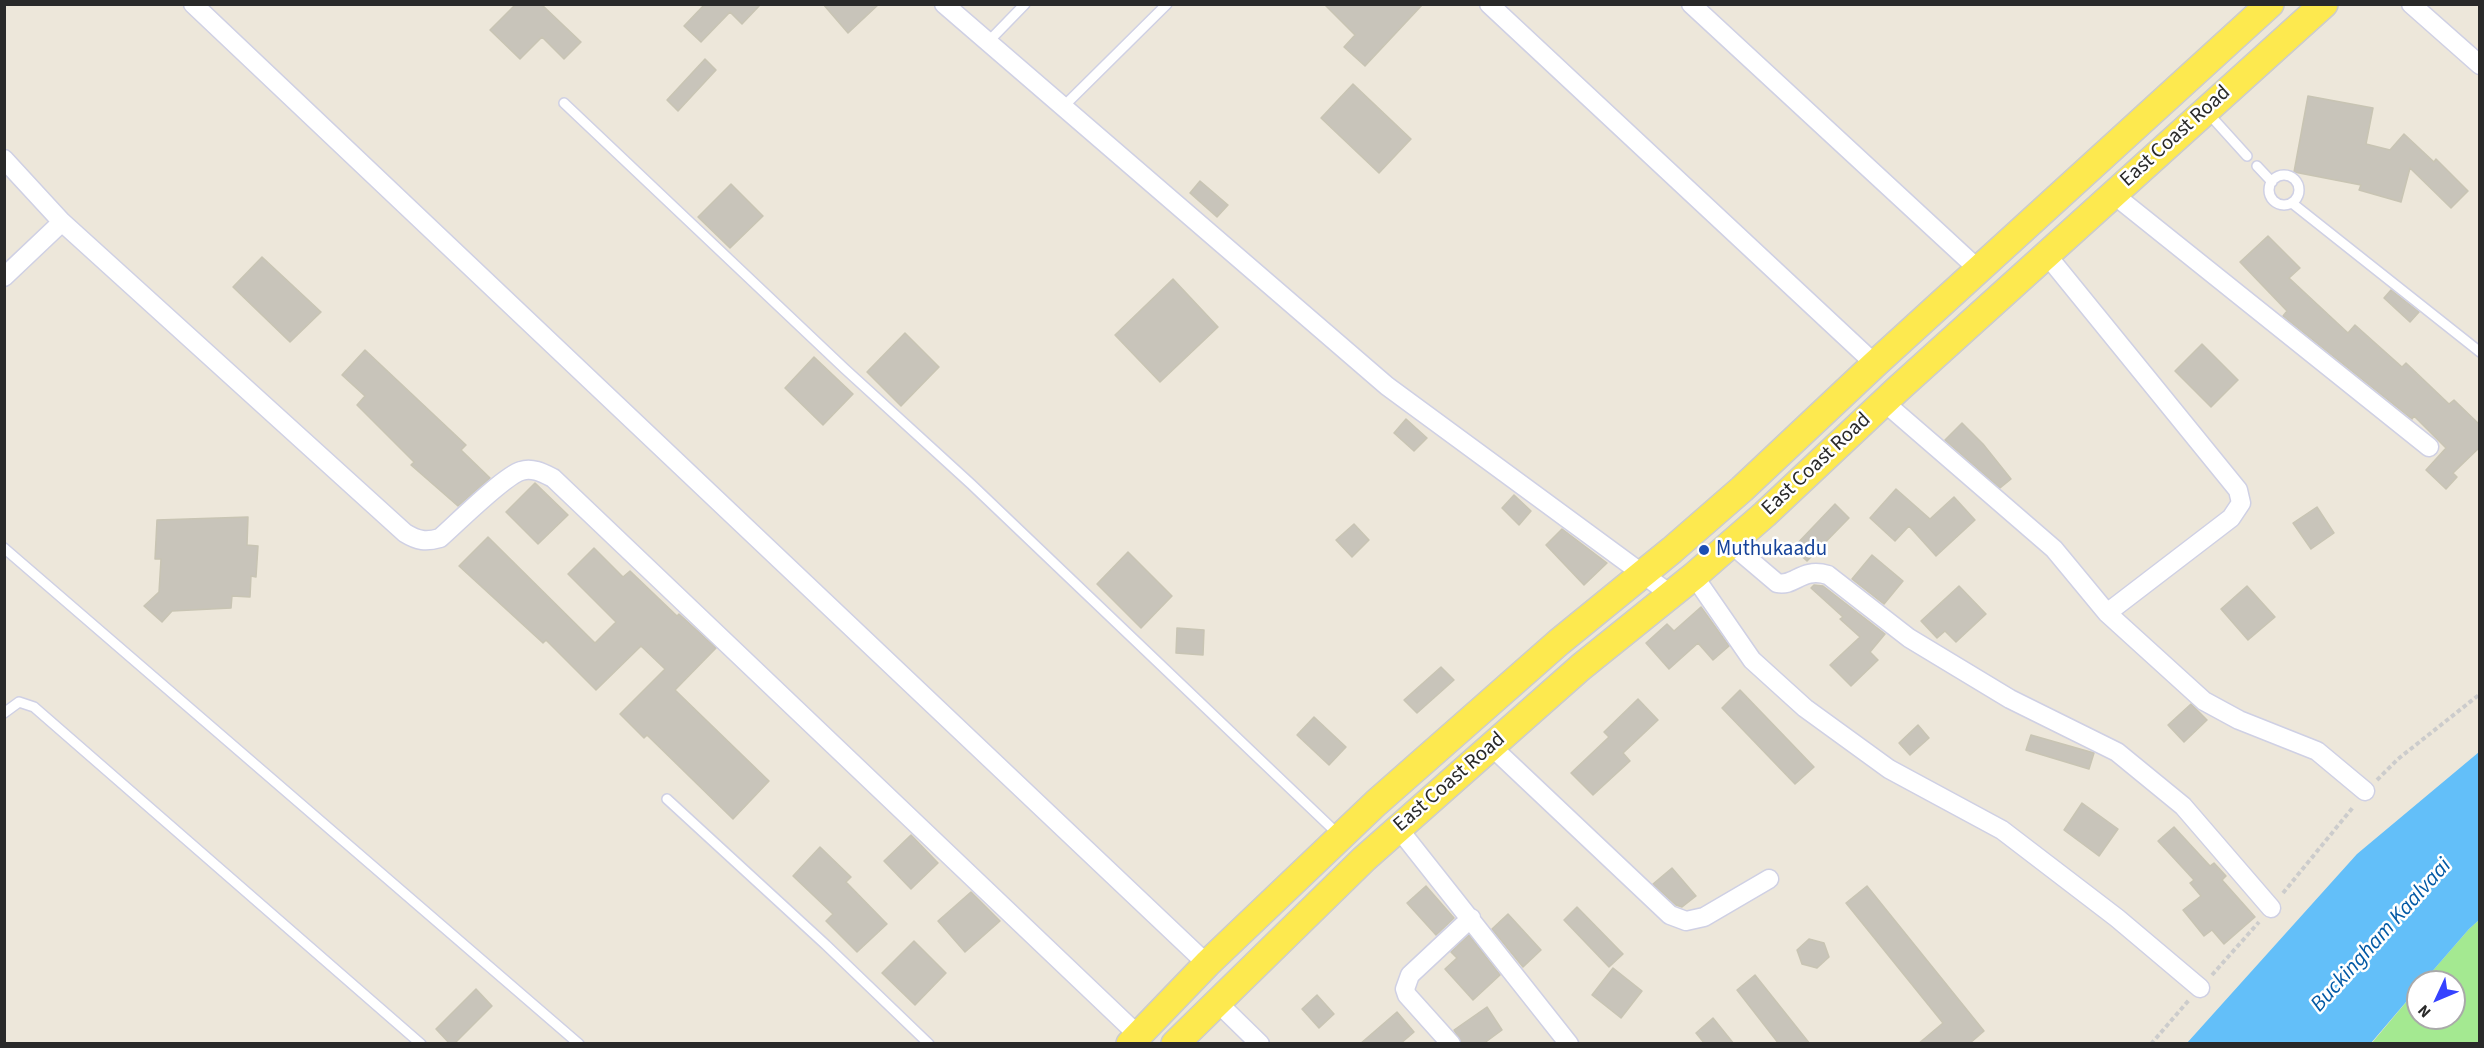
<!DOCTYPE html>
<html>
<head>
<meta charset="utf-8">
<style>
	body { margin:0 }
	#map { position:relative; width:2484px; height:1048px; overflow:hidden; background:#ede7da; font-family:"Source Sans 3",sans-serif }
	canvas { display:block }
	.frame { position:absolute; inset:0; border:6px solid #292929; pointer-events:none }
	.north { position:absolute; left:2406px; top:970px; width:60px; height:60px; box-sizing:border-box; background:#fff; border:2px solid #a9a9a9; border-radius:50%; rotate:226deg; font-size:16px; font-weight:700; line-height:24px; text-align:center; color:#292929 }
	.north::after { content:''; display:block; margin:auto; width:21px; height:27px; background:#3542ff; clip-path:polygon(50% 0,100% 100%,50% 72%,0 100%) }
</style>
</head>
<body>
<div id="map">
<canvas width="2484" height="1048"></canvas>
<div class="frame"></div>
<div class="north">N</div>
</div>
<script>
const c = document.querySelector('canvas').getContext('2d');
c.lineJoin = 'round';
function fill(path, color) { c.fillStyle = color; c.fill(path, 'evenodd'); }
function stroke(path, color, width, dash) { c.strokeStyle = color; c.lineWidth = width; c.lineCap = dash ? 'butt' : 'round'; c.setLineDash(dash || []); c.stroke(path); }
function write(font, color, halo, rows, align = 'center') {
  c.font = font + ' "Source Sans 3",sans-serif'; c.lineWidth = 5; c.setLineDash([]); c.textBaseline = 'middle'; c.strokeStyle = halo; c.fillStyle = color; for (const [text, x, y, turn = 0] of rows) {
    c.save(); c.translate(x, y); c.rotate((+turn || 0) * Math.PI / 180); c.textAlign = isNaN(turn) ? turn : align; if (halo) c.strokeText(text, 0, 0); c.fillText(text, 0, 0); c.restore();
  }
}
const green = new Path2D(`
	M 2479,920 L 2479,1043 L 2371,1044 L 2418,988 L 2418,1018 L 2454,1018 L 2454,982 L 2423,982 L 2469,929 Z`);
const water = new Path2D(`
	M 2479,752 L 2479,920 L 2469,929 L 2423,982 L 2418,982 L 2418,988 L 2371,1043 L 2187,1043 L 2357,854 Z`);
const building = new Path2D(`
	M 516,4 L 541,4 L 581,42 L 564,59 L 542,37 L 520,59 L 490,30 Z
	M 705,4 L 761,4 L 742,24 L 730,12 L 701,42 L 684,26 Z
	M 823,4 L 879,4 L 848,33 Z
	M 1324,4 L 1423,4 L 1365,66 L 1344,47 L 1355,35 Z
	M 705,59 L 716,70 L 678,111 L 667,100 Z
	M 1353,84 L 1411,139 L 1379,173 L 1321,118 Z
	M 2308,96 L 2373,108 L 2366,144 L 2390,150 L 2404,134 L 2434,162 L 2436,159 L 2468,191 L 2451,208 L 2410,168 L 2401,202 L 2359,190 L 2361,185 L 2294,172 Z
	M 1200,181 L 1228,205 L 1217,217 L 1190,193 Z
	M 731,184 L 763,216 L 730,248 L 698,217 Z
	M 2268,236 L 2300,268 L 2289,278 L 2348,333 L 2355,325 L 2402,367 L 2406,363 L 2449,404 L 2454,400 L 2480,425 L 2480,447 L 2453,473 L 2457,477 L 2446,489 L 2426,470 L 2446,448 L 2414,416 L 2412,419 L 2283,316 L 2287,311 L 2240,262 Z
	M 262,257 L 321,312 L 290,342 L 233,287 Z
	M 1173,279 L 1218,327 L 1160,382 L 1115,335 Z
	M 2391,290 L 2419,312 L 2410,322 L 2384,298 Z
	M 905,333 L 939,367 L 901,406 L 867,372 Z
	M 2202,344 L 2238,380 L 2211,407 L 2175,371 Z
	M 365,350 L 466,445 L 461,450 L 490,478 L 458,506 L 411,465 L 414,462 L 357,405 L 365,396 L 342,375 Z
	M 814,357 L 853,394 L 823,425 L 785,388 Z
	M 1406,419 L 1427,438 L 1414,451 L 1394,433 Z
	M 1962,423 L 1983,444 L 2011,479 L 2000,488 L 1945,440 Z
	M 535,483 L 568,515 L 538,544 L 506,512 Z
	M 1896,489 L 1930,519 L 1954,497 L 1975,520 L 1936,556 L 1909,526 L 1895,541 L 1870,518 Z
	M 1514,495 L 1531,511 L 1519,525 L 1502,508 Z
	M 1835,504 L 1849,518 L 1807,561 L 1793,548 Z
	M 2317,507 L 2334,533 L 2311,549 L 2293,523 Z
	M 248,517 L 247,545 L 258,546 L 256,577 L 251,576 L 250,597 L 232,596 L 231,608 L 172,611 L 162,622 L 144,606 L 159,592 L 161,559 L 155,559 L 157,520 Z
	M 1354,524 L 1369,540 L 1352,557 L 1336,540 Z
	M 1562,529 L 1607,563 L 1584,585 L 1546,545 Z
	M 488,537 L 595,643 L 616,622 L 568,574 L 594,548 L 623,577 L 630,571 L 677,616 L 679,614 L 716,648 L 675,690 L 769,781 L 733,819 L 647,735 L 644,738 L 620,714 L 665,669 L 641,646 L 596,690 L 546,640 L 543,643 L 459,566 Z
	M 1128,552 L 1172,596 L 1141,628 L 1097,584 Z
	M 1872,555 L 1903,581 L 1884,604 L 1852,579 Z
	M 1814,585 L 1823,586 L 1885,634 L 1870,652 L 1878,660 L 1851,686 L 1830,665 L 1860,637 L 1840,619 L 1843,617 L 1811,588 Z
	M 1959,586 L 1986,614 L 1956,642 L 1945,631 L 1937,638 L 1921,621 Z
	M 2247,586 L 2275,617 L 2248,640 L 2221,609 Z
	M 1701,607 L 1729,646 L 1713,660 L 1698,643 L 1669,669 L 1646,643 L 1667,624 L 1674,631 Z
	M 1177,628 L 1204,630 L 1203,655 L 1176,653 Z
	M 1441,667 L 1454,680 L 1417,713 L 1404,700 Z
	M 1740,690 L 1814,767 L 1795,784 L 1722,708 Z
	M 1638,699 L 1658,720 L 1623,753 L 1630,761 L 1593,795 L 1571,773 L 1609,737 L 1604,732 Z
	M 2191,704 L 2207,720 L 2184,742 L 2168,725 Z
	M 1314,717 L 1346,747 L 1329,765 L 1297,735 Z
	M 1918,725 L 1929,738 L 1910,755 L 1899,743 Z
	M 2031,735 L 2094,753 L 2089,769 L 2026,750 Z
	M 2082,803 L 2118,829 L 2099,856 L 2064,830 Z
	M 2174,827 L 2210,866 L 2214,863 L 2226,876 L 2222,880 L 2255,917 L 2224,944 L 2212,930 L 2204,936 L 2183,910 L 2201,896 L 2190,883 L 2194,880 L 2158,841 Z
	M 911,835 L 938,863 L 911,889 L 884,861 Z
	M 820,847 L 851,877 L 846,882 L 887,924 L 857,952 L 826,921 L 833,914 L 793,876 Z
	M 1672,868 L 1696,896 L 1682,907 L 1676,905 L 1653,884 Z
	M 1426,886 L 1454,918 L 1436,935 L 1407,903 Z
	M 1867,886 L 1984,1031 L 1969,1044 L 1918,1044 L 1943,1023 L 1846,903 Z
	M 971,892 L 1000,921 L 965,952 L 938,921 Z
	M 1577,907 L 1623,954 L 1609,967 L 1564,920 Z
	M 1508,914 L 1541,950 L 1523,967 L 1492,929 Z
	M 1469,935 L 1500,975 L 1473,1000 L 1445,969 L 1457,958 L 1451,952 Z
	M 1809,939 L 1824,943 L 1829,957 L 1817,968 L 1802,964 L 1797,950 Z
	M 914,941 L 946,973 L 915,1005 L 882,973 Z
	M 1613,968 L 1642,991 L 1621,1018 L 1592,995 Z
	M 1755,975 L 1810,1044 L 1779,1044 L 1737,990 Z
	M 476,989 L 492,1006 L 454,1044 L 450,1044 L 436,1029 Z
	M 1317,995 L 1334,1014 L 1319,1028 L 1302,1009 Z
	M 1487,1007 L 1502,1030 L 1483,1044 L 1462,1044 L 1454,1030 Z
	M 1397,1012 L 1414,1032 L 1400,1044 L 1360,1044 Z
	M 1713,1018 L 1734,1044 L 1705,1044 L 1696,1033 Z`);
const path = new Path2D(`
	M 2377,780 L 2398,759 L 2480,694
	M 2283,893 L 2354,806
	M 2212,975 L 2259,922
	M 2151,1044 L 2189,1000`);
const service = new Path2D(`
	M 989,41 L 1025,4
	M 564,103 L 845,369 L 971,484 L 1339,835
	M 1064,106 L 1167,4
	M 2208,113 L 2247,156
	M 2257,166 L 2272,182
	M2269 190a15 15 0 1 1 30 0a15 15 0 1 1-30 0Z
	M 2292,203 L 2480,352
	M 4,548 L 579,1044
	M 4,713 L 19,702 L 34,707 L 421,1044
	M 667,799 L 826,945 L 929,1044`);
const minor = new Path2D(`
	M 193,4 L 1207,964
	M 944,4 L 1387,386 L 1670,594
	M 1489,4 L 1875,364
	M 1691,4 L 1979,270
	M 2411,4 L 2480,65
	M 4,159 L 62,222 L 405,533 C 418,541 426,542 440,538 C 456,524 504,476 521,471 C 532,467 543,473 553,478 L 1138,1035
	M 2113,194 L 2429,447
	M 2046,254 L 2238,490 L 2241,503 L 2231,518 L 2107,613
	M 4,277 L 62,222
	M 1884,402 L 2054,549 L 2107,613 L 2204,701 L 2239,720 L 2317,751 L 2365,791
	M 1731,544 L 1777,583 C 1795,587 1801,567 1828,575 L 1909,638 L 2010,699 L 2117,752 L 2183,806 L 2271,908
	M 1694,576 L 1752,660 L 1805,708 L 1889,769 L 2002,830 L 2117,918 L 2200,988
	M 1491,746 L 1670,915 L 1686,921 L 1704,917 L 1769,879
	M 1398,828 L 1569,1044
	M 1216,1001 L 1260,1044
	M 1451,1044 L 1407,995 L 1405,989 L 1410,975 L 1471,918`);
const primary = new Path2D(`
	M 1130,1044 L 1207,964 L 1376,803 L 1559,642 L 1672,550 L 1742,489 L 1875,364 L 2270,4
	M 1175,1044 L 1364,859 L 1581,667 L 1694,576 L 1765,514 L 1898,389 L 2324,4`);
const markers = [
	[1704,550,6,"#1a4fb4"]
];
const streetNames = [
	["East Coast Road",2176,137,-42],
	["East Coast Road",1817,465,-43],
	["East Coast Road",1450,783,-41]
];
const transitNames = [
	["Muthukaadu",1716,550]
];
const waterNames = [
	["Buckingham Kaalvaai",2382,936,-48]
];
fill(green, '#a4e991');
fill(water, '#63bff9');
fill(building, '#c8c4ba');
stroke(building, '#c8c4b3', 1.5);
stroke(service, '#cfd0e4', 12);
stroke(minor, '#cfd0e4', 21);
stroke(primary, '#ccc', 30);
stroke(path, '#ccc', 4, [4.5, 3]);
stroke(service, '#fff', 9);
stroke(minor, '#fff', 18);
stroke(primary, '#fde94f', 27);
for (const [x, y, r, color] of markers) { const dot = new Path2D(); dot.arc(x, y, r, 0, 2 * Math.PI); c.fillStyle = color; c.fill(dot); stroke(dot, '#fff', 2); }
write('21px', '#292929', '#fff', streetNames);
write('21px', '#164399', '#fff', transitNames, 'left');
write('italic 22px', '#0259a5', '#fff', waterNames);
</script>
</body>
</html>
